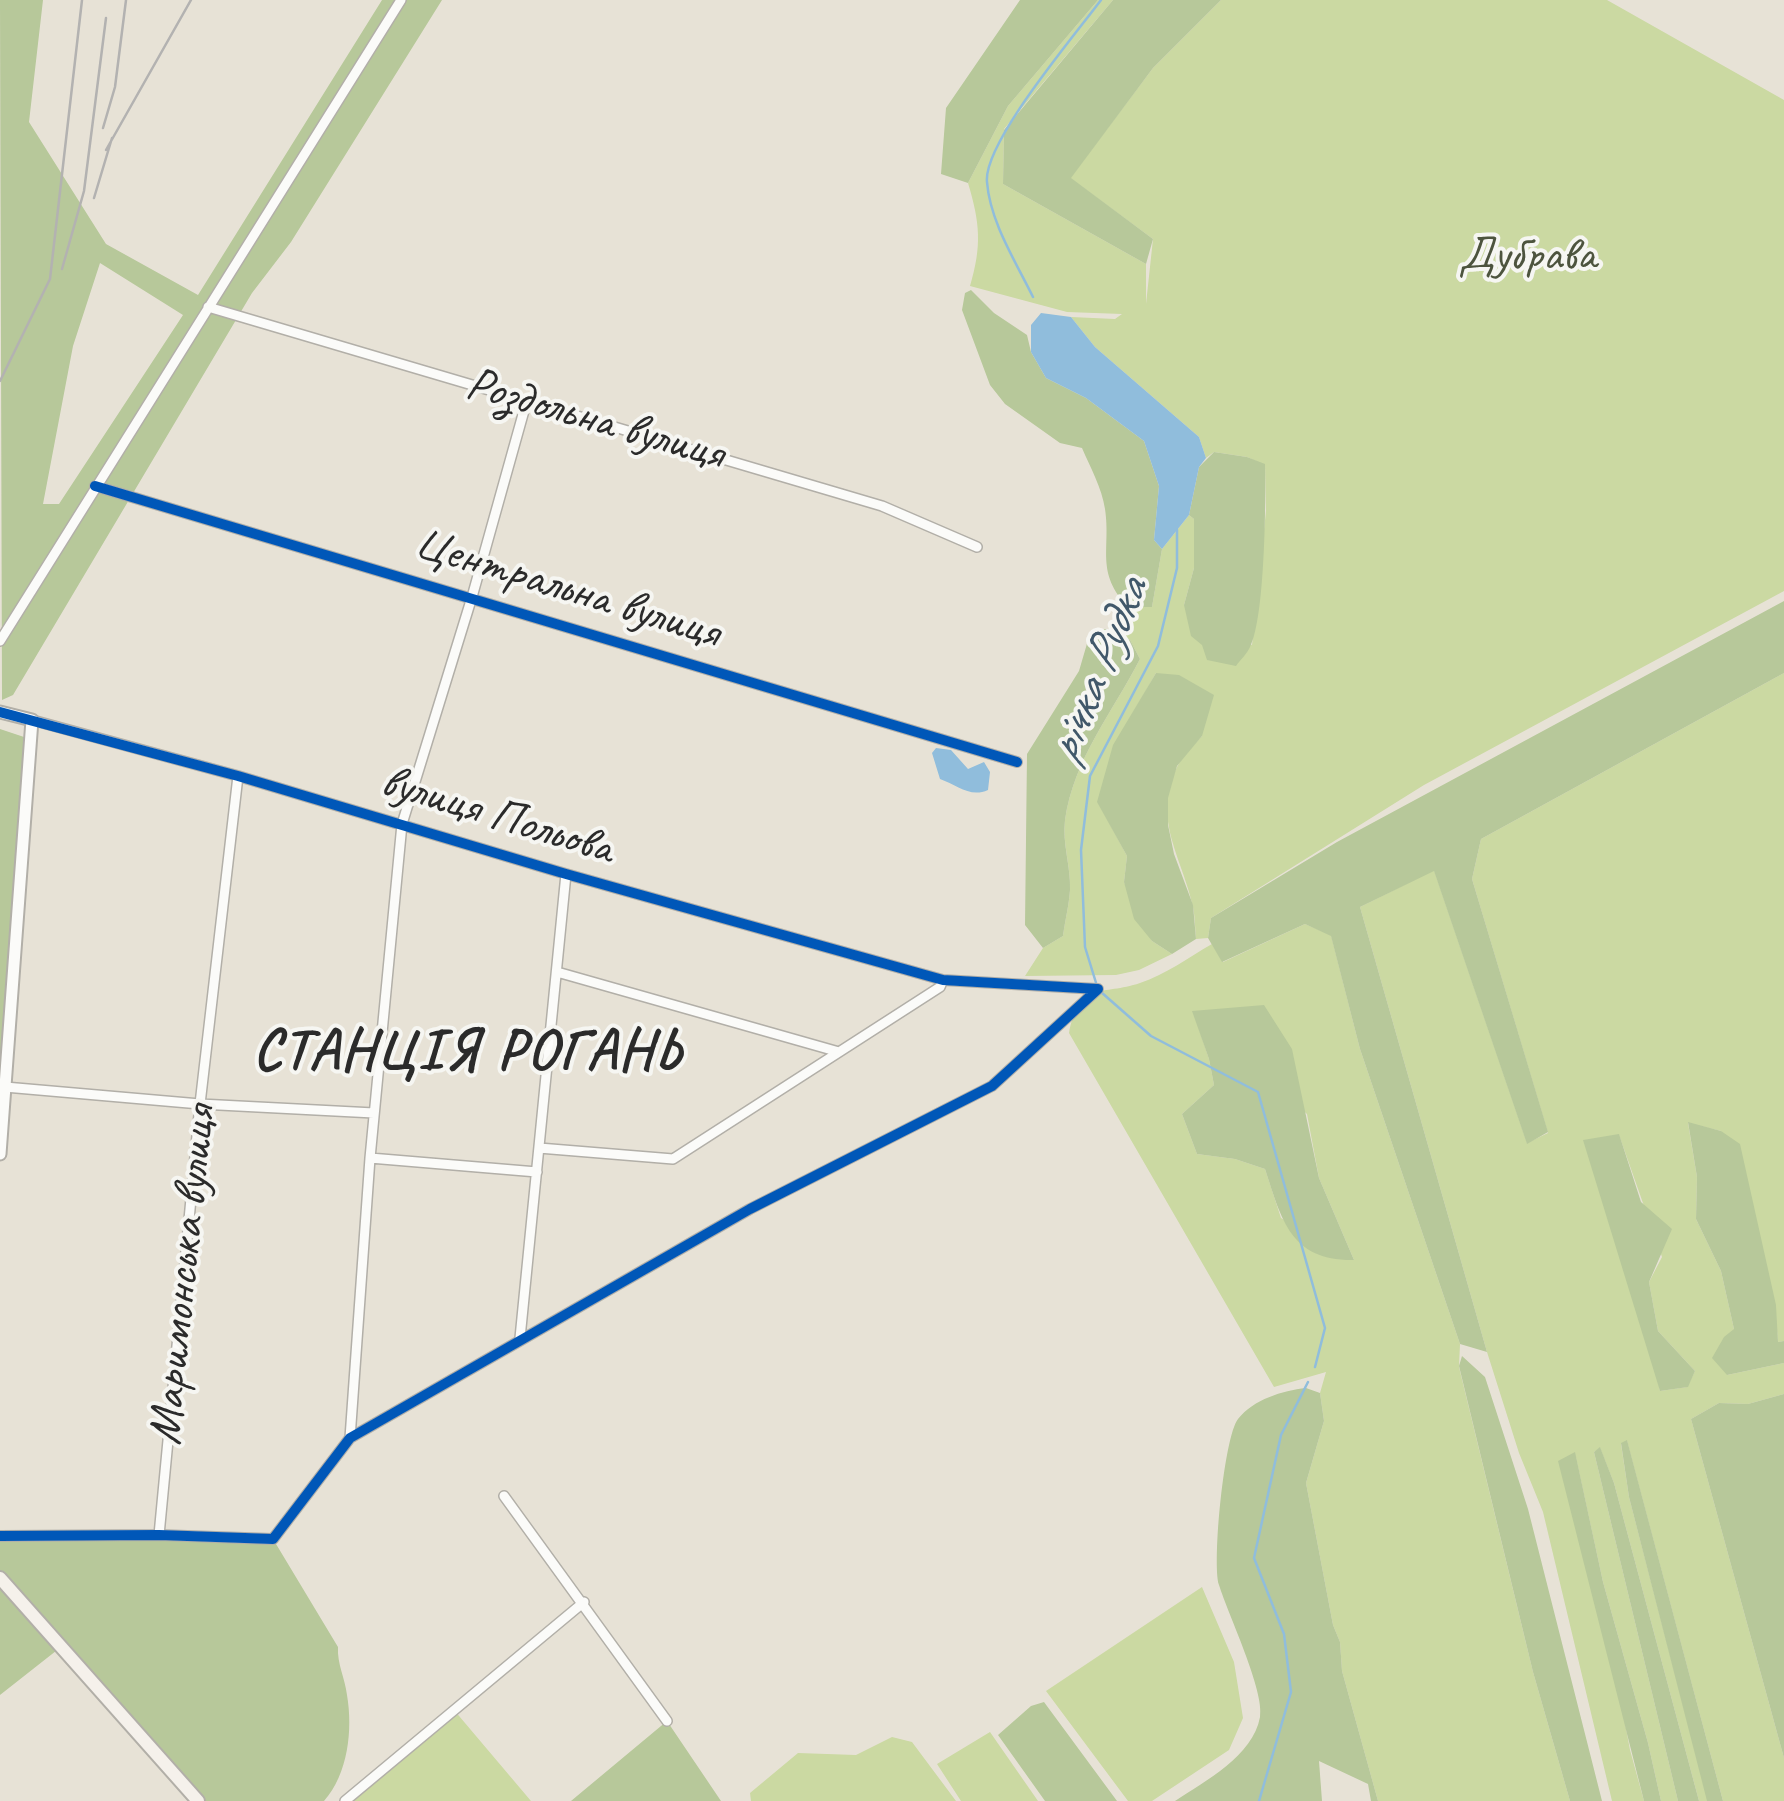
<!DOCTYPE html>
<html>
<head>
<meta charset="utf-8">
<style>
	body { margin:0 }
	canvas { display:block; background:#e7e2d6 }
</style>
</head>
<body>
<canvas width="1784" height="1801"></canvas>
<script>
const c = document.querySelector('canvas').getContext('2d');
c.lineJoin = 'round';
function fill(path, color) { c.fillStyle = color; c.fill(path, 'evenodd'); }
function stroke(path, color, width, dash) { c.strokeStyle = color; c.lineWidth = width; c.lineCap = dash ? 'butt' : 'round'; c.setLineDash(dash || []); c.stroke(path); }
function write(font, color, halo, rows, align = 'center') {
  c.font = font + ' Caveat,sans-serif'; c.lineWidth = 8; c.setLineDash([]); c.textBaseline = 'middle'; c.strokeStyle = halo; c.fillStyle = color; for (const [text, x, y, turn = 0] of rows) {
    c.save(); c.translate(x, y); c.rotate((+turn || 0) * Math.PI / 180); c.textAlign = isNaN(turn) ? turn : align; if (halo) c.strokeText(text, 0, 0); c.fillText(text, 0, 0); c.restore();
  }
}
const green = new Path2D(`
	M 1098,0 L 1113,0 L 1004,129 L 1003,184 L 1146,264 L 1146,304 L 1153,239 L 1070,178 L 1153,68 L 1221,0 L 1607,0 L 1784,100 L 1784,591 L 1424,785 L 1211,918 L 1208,938 L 1196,939 C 1195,928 1195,917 1193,907 C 1183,859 1151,818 1177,767 C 1182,756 1194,745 1202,736 L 1156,673 L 1127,724 L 1098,802 L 1127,856 L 1124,882 L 1152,941 L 1172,954 L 1139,970 L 1116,975 L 1025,976 L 1043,948 L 1063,936 C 1065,921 1069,905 1070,890 C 1071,867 1062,842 1065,820 C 1074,758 1113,712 1140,659 L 1130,640 L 1108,627 L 1128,607 L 1152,607 L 1162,549 L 1189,515 L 1194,519 L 1194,568 L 1184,605 L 1252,645 L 1266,511 L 1265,465 L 1247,457 L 1214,452 L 1206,458 L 1199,437 L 1095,347 L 1071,317 L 1115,319 L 1122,314 L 1067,312 L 970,286 C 982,246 980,223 968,183 L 1008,106 Z
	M 1784,673 L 1784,1341 L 1778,1342 C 1774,1268 1746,1200 1721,1131 L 1688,1123 L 1697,1177 L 1696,1219 L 1721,1271 L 1734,1329 L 1727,1375 L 1784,1363 L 1784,1394 L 1748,1404 L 1719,1403 L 1691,1419 L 1784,1758 L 1784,1801 L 1723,1801 L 1627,1441 L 1621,1444 L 1629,1497 L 1708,1801 L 1699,1801 L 1614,1483 L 1600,1448 L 1594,1452 L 1678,1801 L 1661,1801 L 1648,1743 L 1603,1582 L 1575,1453 L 1630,1750 L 1644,1801 L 1612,1801 L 1543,1512 L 1519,1453 L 1487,1352 L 1360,907 L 1434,870 L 1527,1143 L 1548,1133 L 1472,879 L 1481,839 ZM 1619,1135 L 1662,1257 L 1649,1282 L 1658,1331 L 1695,1371 L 1687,1387 L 1660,1391 Z
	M 1305,924 L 1331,935 L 1360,1049 L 1460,1344 L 1459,1367 L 1533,1672 L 1570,1801 L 1378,1801 L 1342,1671 L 1340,1642 L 1333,1625 L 1306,1483 L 1324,1421 L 1320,1393 L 1326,1372 L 1274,1387 L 1069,1033 C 1080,980 1102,996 1140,983 C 1165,975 1189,957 1212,944 L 1223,962 ZM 1193,1011 L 1307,1114 L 1319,1178 L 1354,1260 L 1281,1218 L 1265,1169 L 1235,1159 L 1197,1154 L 1182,1114 L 1214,1085 L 1209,1059 Z
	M 1202,1587 L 1234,1662 L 1243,1718 L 1229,1750 L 1152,1801 L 1128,1801 L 1046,1691 Z
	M 454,1710 L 531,1801 L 345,1801 Z
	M 990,1732 L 1038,1801 L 961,1801 L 937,1764 Z
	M 892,1737 L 912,1742 L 956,1801 L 751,1801 L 750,1793 L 798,1753 L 856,1755 Z`);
const forest = new Path2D(`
	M 0,0 L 43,0 L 29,122 L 106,244 L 198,295 L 382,0 L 442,0 L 291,242 L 252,293 L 13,695 L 2,700 ZM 100,263 L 183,315 L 59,504 L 43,504 L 73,346 Z
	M 1020,0 L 1098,0 L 1008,106 L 968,183 L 941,174 L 946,108 Z
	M 1113,0 L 1221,0 L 1153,68 L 1071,178 L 1153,239 L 1146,264 L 1003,184 L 1004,130 Z
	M 971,290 L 994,313 L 1027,335 L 1031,352 L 1046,378 L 1086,398 L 1144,441 L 1159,486 L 1154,540 L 1162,549 L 1152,607 L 1128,607 C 1095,572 1111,550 1105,509 C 1102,488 1090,467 1082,448 L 1060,443 L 1005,404 L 990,385 L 962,310 L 965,293 Z
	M 1214,452 L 1247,457 L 1265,464 C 1266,501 1265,618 1250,647 C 1247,654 1240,660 1236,666 L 1207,660 L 1202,645 L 1191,636 L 1184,605 L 1194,568 L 1194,519 L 1189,515 L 1199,467 Z
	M 1784,601 L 1784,673 L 1481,839 L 1472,879 L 1548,1132 L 1527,1144 L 1434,871 L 1360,907 L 1487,1352 L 1460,1344 L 1360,1049 L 1331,936 L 1305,924 L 1222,962 L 1208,938 L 1211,918 L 1337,842 Z
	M 1107,629 L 1130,640 L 1140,659 C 1113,712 1074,758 1065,820 C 1062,843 1071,867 1070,890 C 1069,905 1065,921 1063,936 L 1043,948 L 1025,925 L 1027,754 L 1079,671 L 1091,630 Z
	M 1156,673 L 1179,675 L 1214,695 L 1202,736 L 1177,766 L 1168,798 L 1168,825 L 1174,854 L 1193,905 L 1196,939 L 1172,954 L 1152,941 L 1134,919 L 1124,882 L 1127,856 L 1097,802 L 1113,745 Z
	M 0,729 L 30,739 L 0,1154 Z
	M 1264,1005 L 1292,1049 L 1319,1178 L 1354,1260 C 1291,1261 1282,1221 1265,1169 L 1235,1159 L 1197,1154 L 1182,1114 L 1214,1085 L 1209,1059 L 1192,1011 Z
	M 1688,1122 L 1721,1131 L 1740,1144 L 1776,1305 L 1778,1342 L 1784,1341 L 1784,1363 L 1727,1375 L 1712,1358 L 1724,1337 L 1734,1329 L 1721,1271 L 1696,1219 L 1697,1177 Z
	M 1619,1134 L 1641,1202 L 1672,1229 L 1649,1282 L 1658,1331 L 1695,1371 L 1688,1387 L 1660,1391 L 1583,1140 Z
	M 1462,1356 L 1485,1377 L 1528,1509 L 1602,1801 L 1570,1801 L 1533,1672 L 1459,1366 Z
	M 1306,1388 L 1320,1393 L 1324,1421 L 1306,1483 L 1333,1625 L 1340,1642 L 1342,1671 L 1378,1801 L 1371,1801 L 1368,1784 L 1319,1761 L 1322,1801 L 1175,1801 C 1205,1781 1253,1756 1260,1717 C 1265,1691 1228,1614 1219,1585 C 1212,1562 1224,1437 1238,1419 C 1254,1399 1282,1391 1306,1388 Z
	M 1784,1394 L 1784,1758 L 1691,1419 L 1719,1403 L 1748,1404 Z
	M 1627,1440 L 1723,1801 L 1707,1801 L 1629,1497 L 1621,1443 Z
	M 1600,1447 L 1614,1483 L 1699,1801 L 1678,1801 L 1594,1452 Z
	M 1575,1452 L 1603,1582 L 1648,1743 L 1661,1801 L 1644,1801 L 1558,1461 Z
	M 0,1536 L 273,1539 L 338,1647 C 337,1664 345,1678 347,1695 C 353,1730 348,1774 324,1801 L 198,1801 L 61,1647 L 0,1695 Z
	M 1044,1702 L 1117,1801 L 1045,1801 L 998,1735 L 1031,1706 Z
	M 667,1721 L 721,1801 L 571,1801 Z`);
const water = new Path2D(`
	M 1041,313 L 1071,317 L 1095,347 L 1199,437 L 1206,458 L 1199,467 L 1189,515 L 1162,549 L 1154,540 L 1159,486 L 1144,441 L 1086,398 L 1046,378 L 1031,352 L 1031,325 Z
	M 936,748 L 951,750 L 968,769 L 984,762 L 990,772 L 988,790 C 970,798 957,785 940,779 L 932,753 Z`);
const stream = new Path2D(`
	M 1033,297 C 1016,262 990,222 987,182 C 983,143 1075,35 1101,0
	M 1097,986 L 1085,947 L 1081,850 L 1090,776 L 1158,646 L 1177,568 L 1177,530
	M 1101,992 L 1151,1036 L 1258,1092 L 1325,1328 L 1315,1367
	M 1259,1801 L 1291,1692 L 1284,1634 L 1254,1558 L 1281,1435 L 1308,1382`);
const minor = new Path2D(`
	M 208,307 L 882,506 L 977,547
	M 95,486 L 1017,762
	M 0,641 L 401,0
	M 32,720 L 238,776 L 566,874 L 943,980 L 1097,989
	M 557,972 L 839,1052
	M 5,1087 L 200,1104 L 374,1113
	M 539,1148 L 673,1159 L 940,987 L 943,980
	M 370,1158 L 537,1172
	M 520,1338 L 566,874
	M 350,1438 L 370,1158 L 402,824 L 472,597 L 527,400
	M 504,1496 L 667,1721
	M 159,1535 L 200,1104 L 238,776
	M 0,1536 L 159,1535 L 273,1539 L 350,1438 L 750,1209 L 992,1086 L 1098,989
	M 345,1801 L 584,1602`);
const tertiary = new Path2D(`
	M 0,712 L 32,720 L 0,1154`);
const secondary = new Path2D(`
	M 0,1578 L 198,1801`);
const rail = new Path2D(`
	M 103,128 L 115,87 L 126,0
	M 106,150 L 191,0
	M 94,198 L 112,138
	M 62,269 L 84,191 L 106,18
	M 0,381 L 50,279 L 82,0`);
const cycleway = new Path2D(`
	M 95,486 L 1017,762
	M 0,712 L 238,776 L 566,874 L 943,980 L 1098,989
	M 0,1536 L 159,1535 L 273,1539 L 350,1438 L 750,1209 L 992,1086 L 1098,989`);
const parkNames = [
	["Дубрава",1527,256]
];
const streetNames = [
	["Роздольна вулиця",595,420,16],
	["Центральна вулиця",567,589,17],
	["вулиця Польова",497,816,17],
	["Маримонська вулиця",184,1275,-84]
];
const waterNames = [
	["річка Рудка",1099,671,-68]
];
const districtNames = [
	["СТАНЦІЯ РОГАНЬ",468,1053]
];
fill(green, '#cbd9a2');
fill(forest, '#b7c89a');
fill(water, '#90bddc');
stroke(stream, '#90bddc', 2.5);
stroke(minor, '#b2afa8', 12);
stroke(tertiary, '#b2afa8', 15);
stroke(secondary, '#b2afa8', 16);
stroke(minor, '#fbfbf9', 9);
stroke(tertiary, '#fbfbf9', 11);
stroke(secondary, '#f5f1eb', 12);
stroke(rail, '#b3b2b1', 2.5);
stroke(cycleway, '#0057b8', 10);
write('48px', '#4d543e', '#f6f6f2', parkNames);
write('48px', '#2b2b2b', '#f6f6f2', streetNames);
write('italic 50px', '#41586a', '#f6f6f2', waterNames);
c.letterSpacing = '2.5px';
write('bold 58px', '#2b2b2b', '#f6f6f2', districtNames);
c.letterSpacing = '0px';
</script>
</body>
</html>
